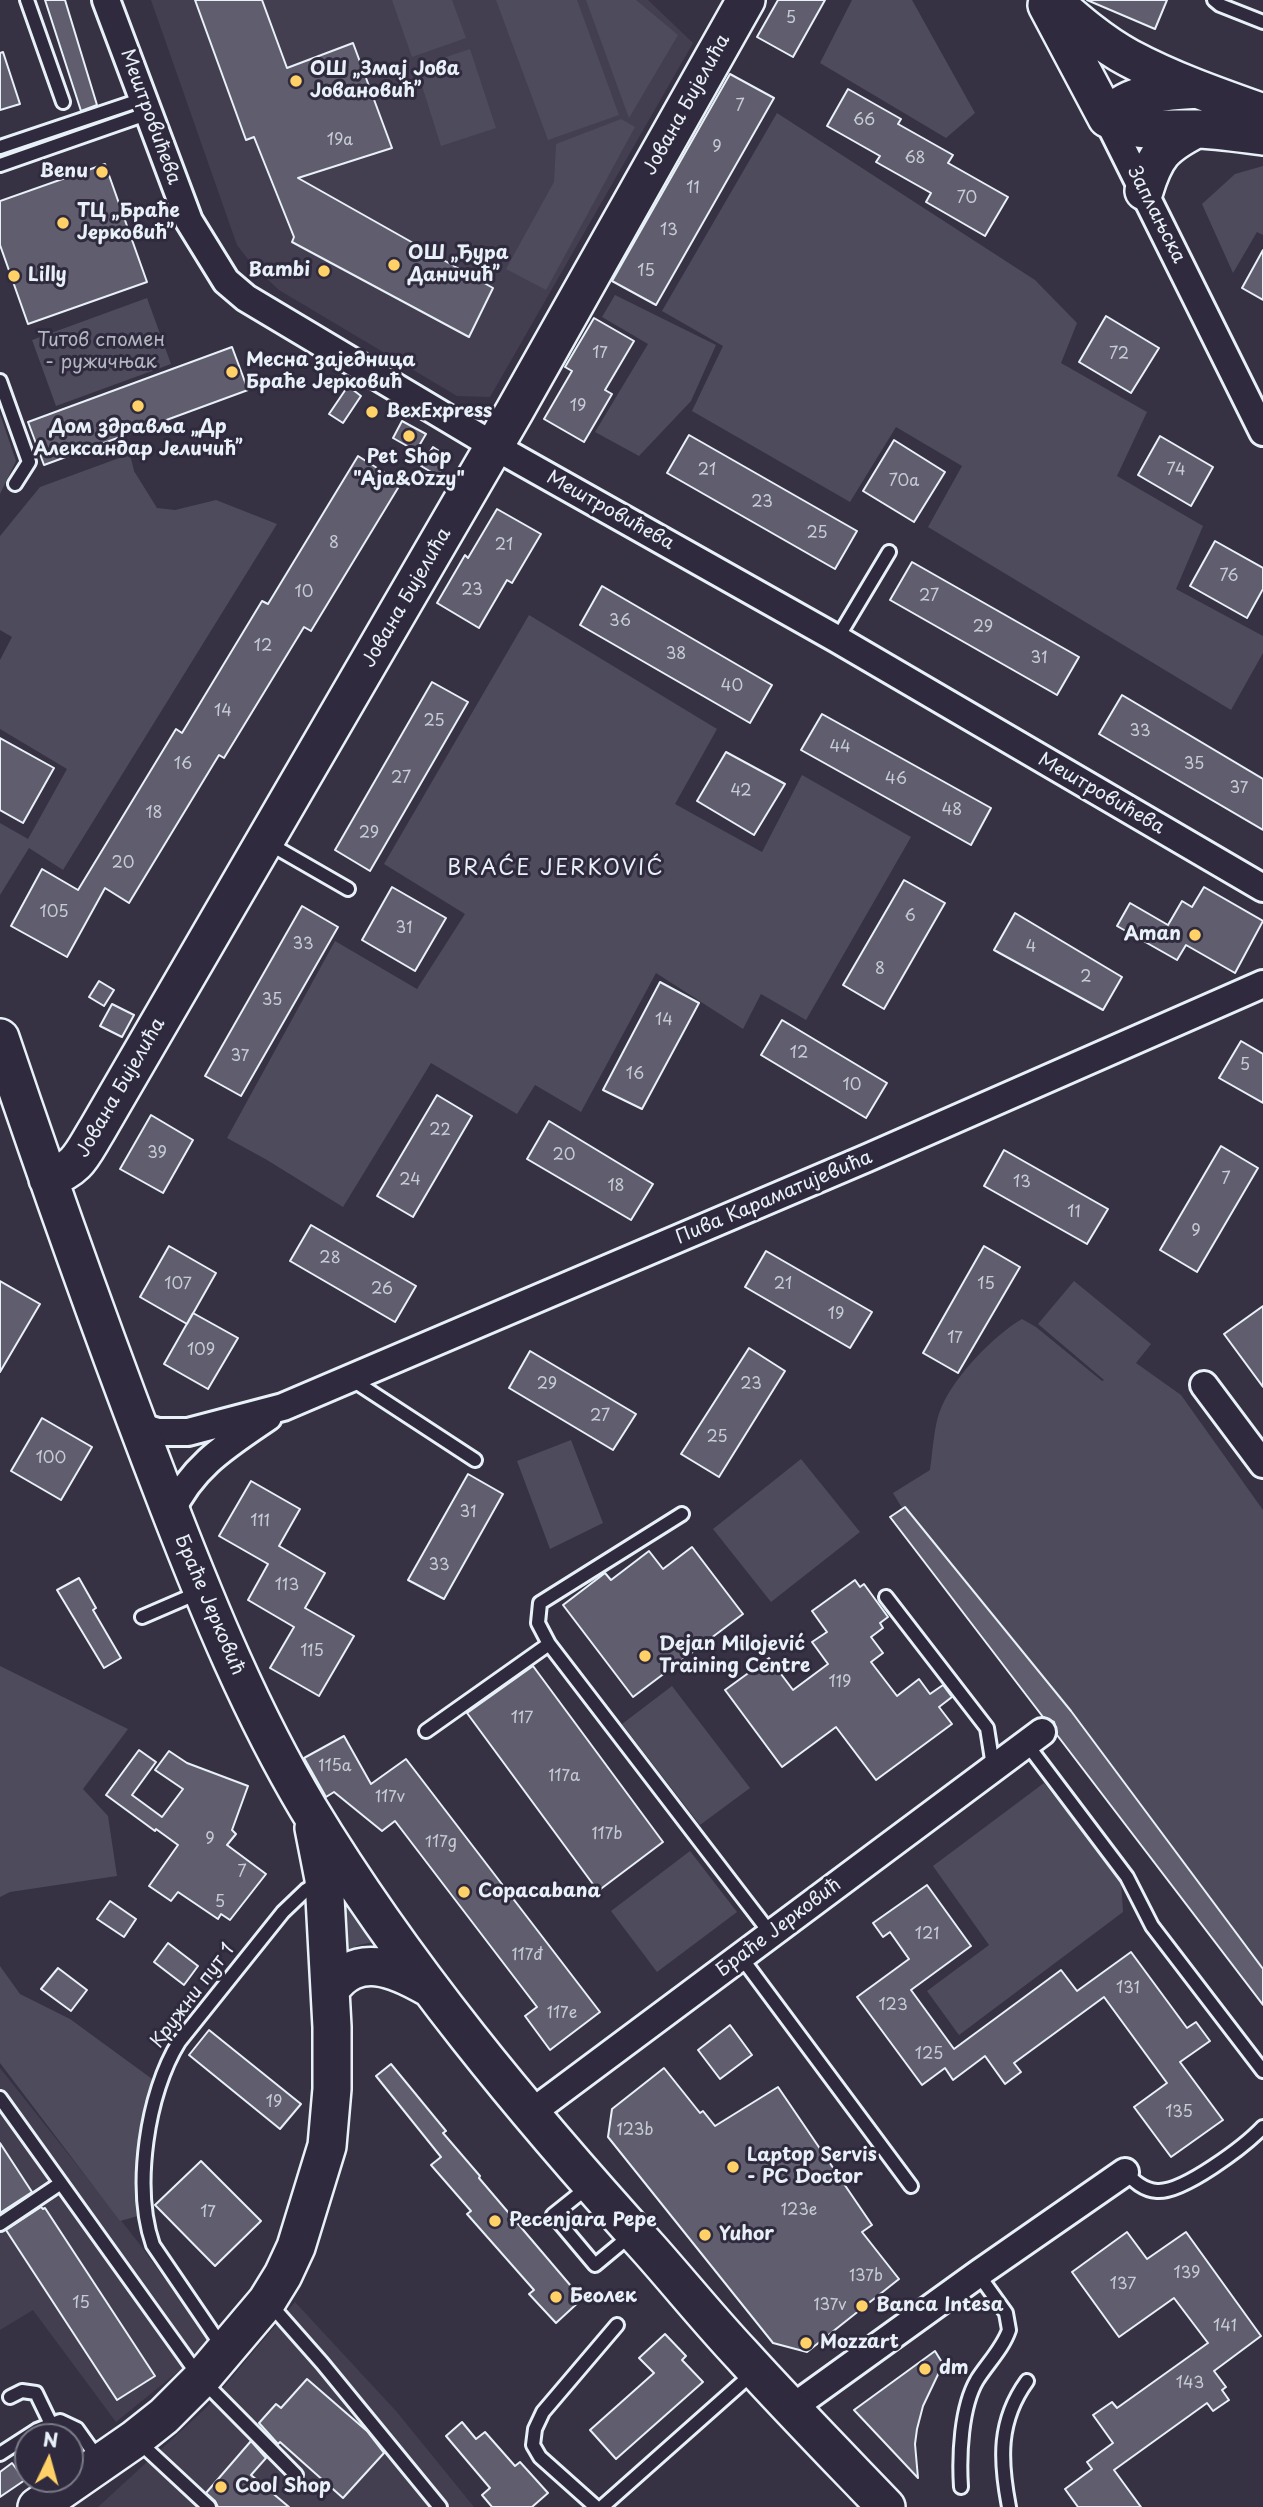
<!DOCTYPE html>
<html>
<head>
<meta charset="utf-8">
<style>
	body { margin:0 }
	#map { position:relative; width:1263px; height:2507px; overflow:hidden; background:#363244; font-family:"Playpen Sans",sans-serif }
	canvas { display:block }
	.north { position:absolute; left:14px; top:2423px; width:70px; height:70px; box-sizing:border-box; background:#2f2a3d; border:2px solid #797a88; border-radius:50%; rotate:5deg; font-size:19px; font-weight:700; line-height:28px; text-align:center; color:#e8f1f8 }
	.north::after { content:''; display:block; margin:auto; width:24px; height:32px; background:#ffd166; clip-path:polygon(50% 0,100% 100%,50% 72%,0 100%) }
</style>
</head>
<body>
<div id="map">
<canvas width="1263" height="2507"></canvas>
<div class="north">N</div>
</div>
<script>
const c = document.querySelector('canvas').getContext('2d');
c.lineJoin = 'round';
function fill(path, color) { c.fillStyle = color; c.fill(path, 'evenodd'); }
function stroke(path, color, width, dash) { c.strokeStyle = color; c.lineWidth = width; c.lineCap = dash ? 'butt' : 'round'; c.setLineDash(dash || []); c.stroke(path); }
function write(font, color, halo, rows, align = 'center') {
  c.font = font + ' "Playpen Sans",sans-serif'; c.lineWidth = 6; c.setLineDash([]); c.textBaseline = 'middle'; c.strokeStyle = halo; c.fillStyle = color; for (const [text, x, y, turn = 0] of rows) {
    c.save(); c.translate(x, y); c.rotate((+turn || 0) * Math.PI / 180); c.textAlign = isNaN(turn) ? turn : align; if (halo) c.strokeText(text, 0, 0); c.fillText(text, 0, 0); c.restore();
  }
}
const built = new Path2D(`
	M 151,0 L 648,0 L 693,43 L 490,397 L 457,396 L 279,290 L 254,267 L 237,245 Z
	M 0,2068 L 138,2242 L 212,2344 L 116,2422 L 33,2310 L 0,2330 Z
	M 295,2302 L 396,2411 L 474,2507 L 98,2507 L 207,2407 Z`);
const green = new Path2D(`
	M 392,0 L 452,0 L 466,38 L 412,57 Z
	M 496,0 L 577,0 L 619,115 L 548,140 Z
	M 586,0 L 636,0 L 678,35 L 629,118 Z
	M 852,0 L 912,0 L 975,113 L 946,138 L 820,63 Z
	M 470,49 L 496,128 L 441,146 L 416,67 Z
	M 777,113 L 1035,280 L 1077,323 L 1061,363 L 1147,412 L 1117,476 L 1203,526 L 1176,589 L 1263,636 L 1263,653 L 1231,710 L 928,527 L 962,466 L 896,427 L 850,502 L 692,411 L 723,346 L 662,311 Z
	M 621,119 L 635,127 L 546,290 L 506,269 L 554,182 L 556,144 Z
	M 1263,166 L 1263,235 L 1257,232 L 1233,273 L 1202,204 L 1235,174 Z
	M 615,295 L 716,345 L 691,401 L 639,456 L 595,432 L 648,344 L 602,317 Z
	M 147,298 L 171,364 L 56,406 L 32,340 Z
	M 0,414 L 16,461 L 0,494 Z
	M 130,454 L 134,471 L 157,508 L 175,510 L 216,500 L 277,524 L 63,870 L 29,848 L 0,895 L 0,823 L 28,839 L 67,769 L 0,729 L 0,660 L 12,637 L 0,630 L 0,536 L 40,487 Z
	M 529,615 L 717,729 L 675,804 L 762,852 L 802,775 L 911,837 L 806,1020 L 761,994 L 743,1029 L 656,973 L 581,1112 L 535,1085 L 517,1114 L 431,1063 L 343,1207 L 267,1160 L 227,1138 L 335,941 L 417,989 L 465,914 L 384,864 Z
	M 1074,1281 L 1151,1344 L 1136,1363 L 1181,1395 L 1263,1510 L 1263,1977 L 905,1513 L 893,1493 L 930,1470 C 933,1451 934,1422 942,1406 C 955,1376 994,1335 1022,1319 L 1036,1327 L 1102,1381 L 1104,1380 L 1038,1324 Z
	M 571,1440 L 603,1523 L 550,1549 L 517,1461 Z
	M 801,1459 L 860,1532 L 771,1602 L 713,1529 Z
	M 0,1666 L 128,1729 L 83,1789 L 108,1816 L 117,1876 L 10,1892 L 0,1897 Z
	M 672,1686 L 750,1788 L 700,1825 L 622,1724 Z
	M 1044,1783 L 1121,1880 L 1123,1912 L 959,2035 L 927,1991 L 989,1945 L 933,1866 Z
	M 690,1851 L 737,1912 L 657,1972 L 611,1911 Z
	M 327,1861 L 379,1941 L 359,1945 L 339,1955 Z
	M 0,1966 L 20,1994 L 70,2019 L 159,2084 L 153,2102 L 145,2214 L 120,2221 L 0,2063 Z`);
const building = new Path2D(`
	M 45,0 L 65,0 L 97,105 L 81,111 Z
	M 195,0 L 262,0 L 287,68 L 353,43 L 392,148 L 298,178 L 493,288 L 469,337 L 292,242 L 294,237 L 254,137 L 246,140 Z
	M 778,0 L 825,0 L 793,57 L 757,37 Z
	M 1087,0 L 1167,0 L 1155,29 Z
	M 3,52 L 20,104 L 0,110 L 0,53 Z
	M 730,74 L 774,98 L 656,305 L 612,281 Z
	M 848,89 L 901,119 L 898,124 L 953,155 L 948,163 L 1008,197 L 985,236 L 926,202 L 931,193 L 876,162 L 880,156 L 827,126 Z
	M 105,164 L 147,282 L 28,324 L 0,245 L 0,201 Z
	M 1263,250 L 1263,300 L 1242,288 Z
	M 1106,316 L 1159,348 L 1131,393 L 1079,362 Z
	M 594,318 L 634,341 L 605,390 L 612,394 L 584,442 L 544,419 L 572,371 L 565,367 Z
	M 232,347 L 248,390 L 44,465 L 28,422 Z
	M 348,386 L 361,396 L 343,423 L 329,414 Z
	M 402,421 L 426,434 L 416,451 L 393,438 Z
	M 689,435 L 857,531 L 835,569 L 667,473 Z
	M 1160,436 L 1213,467 L 1191,506 L 1138,475 Z
	M 894,440 L 945,472 L 914,522 L 863,491 Z
	M 433,447 L 450,458 L 438,476 L 421,466 Z
	M 358,456 L 401,483 L 311,631 L 304,627 L 224,758 L 219,755 L 129,903 L 105,888 L 67,957 L 11,926 L 42,869 L 78,890 L 176,729 L 182,733 L 262,601 L 268,604 Z
	M 497,509 L 541,534 L 512,583 L 507,580 L 479,628 L 437,603 L 465,555 L 468,558 Z
	M 1215,541 L 1263,568 L 1263,589 L 1247,618 L 1190,586 Z
	M 912,562 L 1079,657 L 1057,695 L 890,600 Z
	M 602,586 L 772,685 L 750,723 L 580,625 Z
	M 432,682 L 468,702 L 370,871 L 335,850 Z
	M 1122,695 L 1263,779 L 1263,830 L 1099,734 Z
	M 822,714 L 991,808 L 971,845 L 801,750 Z
	M 0,738 L 54,768 L 23,823 L 0,810 Z
	M 726,752 L 785,784 L 754,835 L 697,801 Z
	M 904,880 L 945,903 L 884,1009 L 843,985 Z
	M 392,887 L 446,918 L 415,971 L 362,940 Z
	M 1204,887 L 1263,921 L 1235,973 L 1186,945 L 1177,960 L 1117,926 L 1130,903 L 1168,925 L 1182,901 L 1192,907 Z
	M 302,906 L 338,927 L 241,1096 L 205,1076 Z
	M 1015,913 L 1122,977 L 1103,1010 L 994,950 Z
	M 99,981 L 114,990 L 104,1006 L 89,997 Z
	M 660,982 L 699,1003 L 642,1109 L 603,1090 Z
	M 112,1004 L 134,1015 L 122,1037 L 100,1026 Z
	M 782,1020 L 887,1083 L 866,1118 L 761,1055 Z
	M 1241,1041 L 1263,1054 L 1263,1103 L 1219,1078 Z
	M 437,1095 L 472,1116 L 413,1217 L 377,1196 Z
	M 151,1115 L 193,1140 L 163,1193 L 120,1169 Z
	M 549,1121 L 653,1184 L 631,1220 L 527,1159 Z
	M 1221,1146 L 1258,1168 L 1197,1272 L 1160,1250 Z
	M 1004,1150 L 1108,1209 L 1087,1244 L 984,1186 Z
	M 311,1225 L 416,1286 L 395,1322 L 290,1261 Z
	M 169,1246 L 216,1273 L 187,1324 L 140,1297 Z
	M 984,1246 L 1020,1267 L 958,1373 L 923,1353 Z
	M 766,1251 L 872,1312 L 850,1348 L 745,1287 Z
	M 0,1281 L 40,1304 L 0,1372 Z
	M 1263,1306 L 1263,1387 L 1224,1334 Z
	M 193,1313 L 238,1338 L 208,1389 L 164,1364 Z
	M 749,1348 L 785,1371 L 719,1477 L 681,1454 Z
	M 530,1351 L 636,1414 L 613,1450 L 509,1388 Z
	M 42,1418 L 92,1447 L 61,1500 L 11,1471 Z
	M 468,1474 L 503,1494 L 444,1599 L 408,1580 Z
	M 251,1481 L 300,1509 L 279,1546 L 325,1573 L 305,1608 L 354,1636 L 319,1696 L 270,1668 L 294,1627 L 248,1600 L 268,1564 L 219,1536 Z
	M 905,1507 L 1071,1711 L 1263,1969 L 1263,2005 L 1057,1735 L 1054,1722 L 1043,1717 L 890,1517 Z
	M 692,1547 L 743,1614 L 633,1697 L 563,1605 L 605,1573 L 611,1580 L 649,1551 L 663,1569 Z
	M 79,1578 L 96,1608 L 93,1610 L 121,1658 L 104,1668 L 57,1590 Z
	M 855,1580 L 860,1587 L 864,1584 L 888,1617 L 880,1623 L 883,1628 L 871,1637 L 883,1653 L 871,1662 L 897,1696 L 919,1679 L 930,1694 L 943,1685 L 952,1697 L 939,1707 L 952,1724 L 876,1780 L 836,1727 L 782,1767 L 725,1690 L 769,1658 L 793,1690 L 828,1664 L 812,1642 L 827,1632 L 812,1611 Z
	M 533,1666 L 663,1842 L 598,1891 L 467,1713 Z
	M 344,1736 L 371,1784 L 406,1759 L 600,2012 L 550,2050 L 525,2016 L 537,2007 L 395,1821 L 382,1831 L 334,1792 L 326,1797 L 304,1758 Z
	M 139,1750 L 156,1762 L 132,1795 L 162,1817 L 183,1789 L 155,1770 L 169,1751 L 187,1763 L 248,1786 L 232,1830 L 236,1834 L 227,1845 L 266,1874 L 230,1920 L 221,1914 L 218,1919 L 178,1892 L 171,1901 L 149,1886 L 178,1845 L 156,1829 L 155,1831 L 106,1795 Z
	M 927,1885 L 971,1946 L 911,1990 L 954,2049 L 1061,1970 L 1077,1991 L 1131,1952 L 1187,2028 L 1196,2022 L 1210,2041 L 1180,2062 L 1223,2120 L 1171,2157 L 1134,2107 L 1167,2083 L 1104,1997 L 1014,2063 L 1021,2072 L 1005,2084 L 985,2056 L 953,2080 L 945,2068 L 922,2085 L 857,1997 L 909,1959 L 890,1932 L 883,1937 L 873,1923 Z
	M 110,1901 L 136,1919 L 124,1937 L 97,1919 Z
	M 168,1943 L 198,1966 L 184,1985 L 154,1962 Z
	M 58,1968 L 87,1990 L 71,2011 L 41,1989 Z
	M 730,2025 L 752,2055 L 720,2079 L 698,2050 Z
	M 209,2030 L 301,2104 L 280,2129 L 189,2055 Z
	M 391,2064 L 446,2131 L 443,2133 L 480,2176 L 479,2178 L 582,2299 L 556,2323 L 529,2294 L 534,2290 L 467,2214 L 471,2211 L 431,2165 L 441,2157 L 376,2076 Z
	M 664,2068 L 700,2113 L 703,2111 L 715,2126 L 778,2087 L 872,2225 L 862,2232 L 899,2279 L 807,2352 L 773,2343 L 608,2137 L 612,2109 Z
	M 0,2143 L 32,2192 L 0,2213 Z
	M 201,2161 L 261,2221 L 215,2266 L 155,2205 Z
	M 41,2207 L 43,2209 L 45,2208 L 155,2376 L 117,2400 L 6,2230 Z
	M 1127,2232 L 1147,2259 L 1186,2232 L 1261,2336 L 1214,2371 L 1226,2387 L 1222,2390 L 1229,2400 L 1213,2411 L 1207,2403 L 1114,2470 L 1141,2507 L 1078,2507 L 1065,2489 L 1092,2469 L 1087,2462 L 1113,2443 L 1093,2415 L 1112,2402 L 1117,2408 L 1208,2343 L 1174,2298 L 1119,2337 L 1072,2272 Z
	M 665,2334 L 686,2356 L 682,2360 L 703,2382 L 616,2459 L 590,2430 L 654,2373 L 639,2358 Z
	M 935,2351 L 943,2364 L 923,2406 L 917,2429 L 915,2444 L 918,2478 L 854,2410 Z
	M 307,2379 L 367,2431 L 384,2453 L 343,2498 L 280,2442 L 278,2444 L 259,2423 L 276,2404 L 281,2408 Z
	M 462,2422 L 476,2439 L 485,2432 L 515,2466 L 520,2462 L 548,2493 L 532,2507 L 492,2507 L 482,2495 L 490,2488 L 446,2436 Z
	M 251,2441 L 266,2458 L 251,2475 L 289,2507 L 218,2507 L 215,2501 L 206,2493 Z
	M 12,2463 L 25,2480 L 0,2497 L 0,2472 Z`);
const lane = new Path2D(`
	M 27,0 L 63,102
	M 1214,0 L 1220,5 L 1263,22
	M 0,147 L 143,99
	M 0,165 L 149,113
	M 0,381 L 29,462 L 15,484
	M 837,639 L 889,552
	M 268,843 L 348,889
	M 351,1379 L 475,1460
	M 886,1597 L 987,1728 L 993,1766
	M 142,1617 L 200,1592
	M 549,1644 L 538,1623 L 540,1603 L 682,1514
	M 426,1731 L 549,1644 L 771,1934
	M 1026,1743 L 1127,1877 L 1152,1926 L 1263,2071
	M 741,1957 L 911,2186
	M 0,2098 L 201,2379 L 296,2475
	M 1125,2172 C 1134,2181 1143,2190 1157,2191 C 1183,2193 1245,2146 1263,2127
	M 588,2187 L 553,2215 L 595,2265 L 631,2235
	M 0,2224 L 61,2183
	M 270,2304 L 322,2363 L 440,2507
	M 223,2348 L 153,2245 C 133,2188 147,2093 179,2042 L 283,1912 L 306,1890 L 319,1882
	M 10,2397 L 22,2391 L 36,2393 L 51,2424
	M 138,2441 L 209,2507
	M 0,2454 L 37,2430 L 60,2421 L 77,2429 L 99,2460
	M 961,2487 C 959,2456 961,2407 977,2380 C 987,2364 1003,2348 1009,2330 L 1006,2313 L 978,2274
	M 596,2507 L 540,2457 L 533,2445 L 535,2429 L 543,2412 L 617,2325
	M 602,2507 L 753,2373
	M 1009,2507 C 1000,2460 998,2421 1027,2381`);
const street = new Path2D(`
	M 106,0 L 189,221 L 226,281 L 246,298 L 494,446 L 837,639 L 1263,888
	M 1107,118 L 1263,432
	M 1204,1385 L 1263,1464
	M 137,1426 L 158,1432 L 188,1432 L 283,1407 L 867,1158 L 1263,984
	M 171,1512 C 192,1466 227,1445 268,1417
	M 531,2113 L 1042,1732
	M 792,2408 L 978,2274 L 1125,2172`);
const secondary = new Path2D(`
	M 1052,0 C 1076,21 1101,43 1129,58 C 1172,81 1218,97 1263,113
	M 1047,5 L 1107,118
	M 1107,118 C 1134,134 1168,128 1198,129 C 1220,130 1241,133 1263,136
	M 1107,118 C 1129,91 1164,92 1196,89
	M 1144,191 C 1155,155 1163,146 1196,129
	M 0,1038 C 53,1195 109,1352 169,1507 C 209,1610 251,1712 308,1808 C 404,1967 525,2112 650,2250 C 681,2285 710,2321 742,2355 C 789,2407 838,2457 886,2507
	M 48,1179 C 79,1167 81,1156 97,1130 L 514,412 L 746,0
	M 330,1990 C 357,1951 395,1968 428,1987
	M 37,2507 L 135,2439 L 164,2416 L 201,2379 L 267,2301 L 283,2275 L 296,2247 L 327,2146 L 332,2089 L 332,2027 L 324,1879 L 314,1828`);
const markers = [
	[296,81,7,"#ffd166"],
	[102,172,7,"#ffd166"],
	[63,223,7,"#ffd166"],
	[394,265,7,"#ffd166"],
	[324,271,7,"#ffd166"],
	[14,276,7,"#ffd166"],
	[232,372,7,"#ffd166"],
	[138,406,7,"#ffd166"],
	[372,412,7,"#ffd166"],
	[409,436,7,"#ffd166"],
	[1195,935,7,"#ffd166"],
	[645,1656,7,"#ffd166"],
	[464,1892,7,"#ffd166"],
	[733,2167,7,"#ffd166"],
	[495,2221,7,"#ffd166"],
	[705,2235,7,"#ffd166"],
	[556,2297,7,"#ffd166"],
	[862,2306,7,"#ffd166"],
	[806,2343,7,"#ffd166"],
	[925,2369,7,"#ffd166"],
	[221,2487,7,"#ffd166"]
];
const numberNames = [
	["5",791,19],
	["7",740,107],
	["66",864,121],
	["19a",340,141],
	["9",717,148],
	["68",915,159],
	["11",693,189],
	["70",967,199],
	["13",669,231],
	["15",646,272],
	["17",600,354],
	["72",1119,355],
	["19",578,407],
	["21",707,471],
	["74",1176,471],
	["70a",904,482],
	["23",762,503],
	["25",817,534],
	["8",334,544],
	["21",504,546],
	["76",1229,577],
	["23",472,591],
	["10",304,593],
	["27",929,597],
	["36",620,622],
	["29",983,628],
	["12",263,647],
	["38",676,655],
	["31",1039,659],
	["40",732,687],
	["14",223,712],
	["25",434,722],
	["33",1140,732],
	["44",840,748],
	["16",183,765],
	["35",1194,765],
	["27",401,779],
	["46",896,780],
	["37",1239,789],
	["42",741,792],
	["48",952,811],
	["18",154,814],
	["29",369,834],
	["20",123,864],
	["105",54,913],
	["6",910,917],
	["31",404,929],
	["33",303,945],
	["4",1031,948],
	["8",880,970],
	["2",1086,978],
	["35",272,1001],
	["14",664,1021],
	["12",799,1054],
	["37",240,1057],
	["5",1245,1066],
	["16",635,1075],
	["10",852,1086],
	["22",440,1131],
	["39",157,1154],
	["20",564,1156],
	["7",1226,1180],
	["24",410,1181],
	["13",1022,1183],
	["18",616,1187],
	["11",1074,1213],
	["9",1196,1232],
	["28",330,1259],
	["107",178,1285],
	["21",783,1285],
	["15",986,1285],
	["26",382,1290],
	["19",836,1315],
	["17",955,1339],
	["109",201,1351],
	["29",547,1385],
	["23",751,1385],
	["27",600,1417],
	["25",717,1438],
	["100",51,1459],
	["31",468,1513],
	["111",260,1522],
	["33",439,1566],
	["113",287,1586],
	["115",312,1652],
	["119",840,1683],
	["117",522,1719],
	["115a",335,1767],
	["117a",564,1777],
	["117v",390,1798],
	["117b",607,1835],
	["9",210,1840],
	["117g",441,1843],
	["7",242,1873],
	["5",220,1903],
	["121",927,1935],
	["117đ",527,1956],
	["131",1128,1989],
	["123",893,2006],
	["117e",562,2014],
	["125",929,2055],
	["19",274,2103],
	["135",1179,2113],
	["123b",635,2131],
	["123e",799,2211],
	["17",208,2213],
	["139",1187,2274],
	["137b",866,2277],
	["137",1123,2285],
	["15",81,2304],
	["137v",830,2306],
	["141",1225,2327],
	["143",1190,2384]
];
const poiNames = [
	["ОШ „Змај Јова",310,70],
	["Јовановић”",310,92],
	["Benu",88,172,"right"],
	["ТЦ „Браће",77,212],
	["Јерковић”",77,234],
	["ОШ „Ђура",408,254],
	["Даничић”",408,276],
	["Bambi",310,271,"right"],
	["Lilly",28,276],
	["Месна заједница",246,361],
	["Браће Јерковић",246,383],
	["BexExpress",386,412],
	["Дом здравља „Др",138,428,"center"],
	["Александар Јеличић”",138,450,"center"],
	["Pet Shop",409,458,"center"],
	["\"Aja&Ozzy\"",409,480,"center"],
	["Aman",1181,935,"right"],
	["Dejan Milojević",659,1645],
	["Training Centre",659,1667],
	["Copacabana",478,1892],
	["Laptop Servis",747,2156],
	["- PC Doctor",747,2178],
	["Pecenjara Pepe",509,2221],
	["Yuhor",719,2235],
	["Беолек",570,2297],
	["Banca Intesa",876,2306],
	["Mozzart",820,2343],
	["dm",939,2369],
	["Cool Shop",235,2487]
];
const streetNames = [
	["Јована Бијелића",687,105,-61],
	["Мештровићева",150,117,70],
	["Заплањска",1156,215,63],
	["Мештровићева",610,511,29],
	["Јована Бијелића",407,598,-60],
	["Мештровићева",1101,794,30],
	["Јована Бијелића",121,1088,-60],
	["Пива Караматијевића",774,1198,-23],
	["Браће Јерковић",209,1605,67],
	["Браће Јерковић",779,1928,-37],
	["Кружни пут 1",193,1996,-53]
];
const parkNames = [
	["Титов спомен",101,341],
	["- ружичњак",101,363]
];
const neighbourhoodNames = [
	["BRAĆE JERKOVIĆ",556,869]
];
fill(built, '#433f51');
fill(green, '#4d4b5c');
fill(building, '#605e6e');
stroke(building, '#e8f1f8', 2);
stroke(lane, '#e8f1f8', 18);
stroke(street, '#e8f1f8', 32);
stroke(secondary, '#e8f1f8', 42);
stroke(lane, '#2f2a3d', 12);
stroke(street, '#2f2a3d', 26);
stroke(secondary, '#2f2a3d', 37);
for (const [x, y, r, color] of markers) { const dot = new Path2D(); dot.arc(x, y, r, 0, 2 * Math.PI); c.fillStyle = color; c.fill(dot); stroke(dot, '#2f2a3d', 2.5); }
write('16px', '#c6ccd6', null, numberNames);
write('bold 19px', '#e8f1f8', '#2f2a3d', poiNames, 'left');
write('19px', '#e8f1f8', '#2f2a3d', streetNames);
write('19px', '#b2b7c1', '#2f2a3d', parkNames);
c.letterSpacing = '2px';
write('21px', '#e8f1f8', '#2f2a3d', neighbourhoodNames);
c.letterSpacing = '0px';
</script>
</body>
</html>
